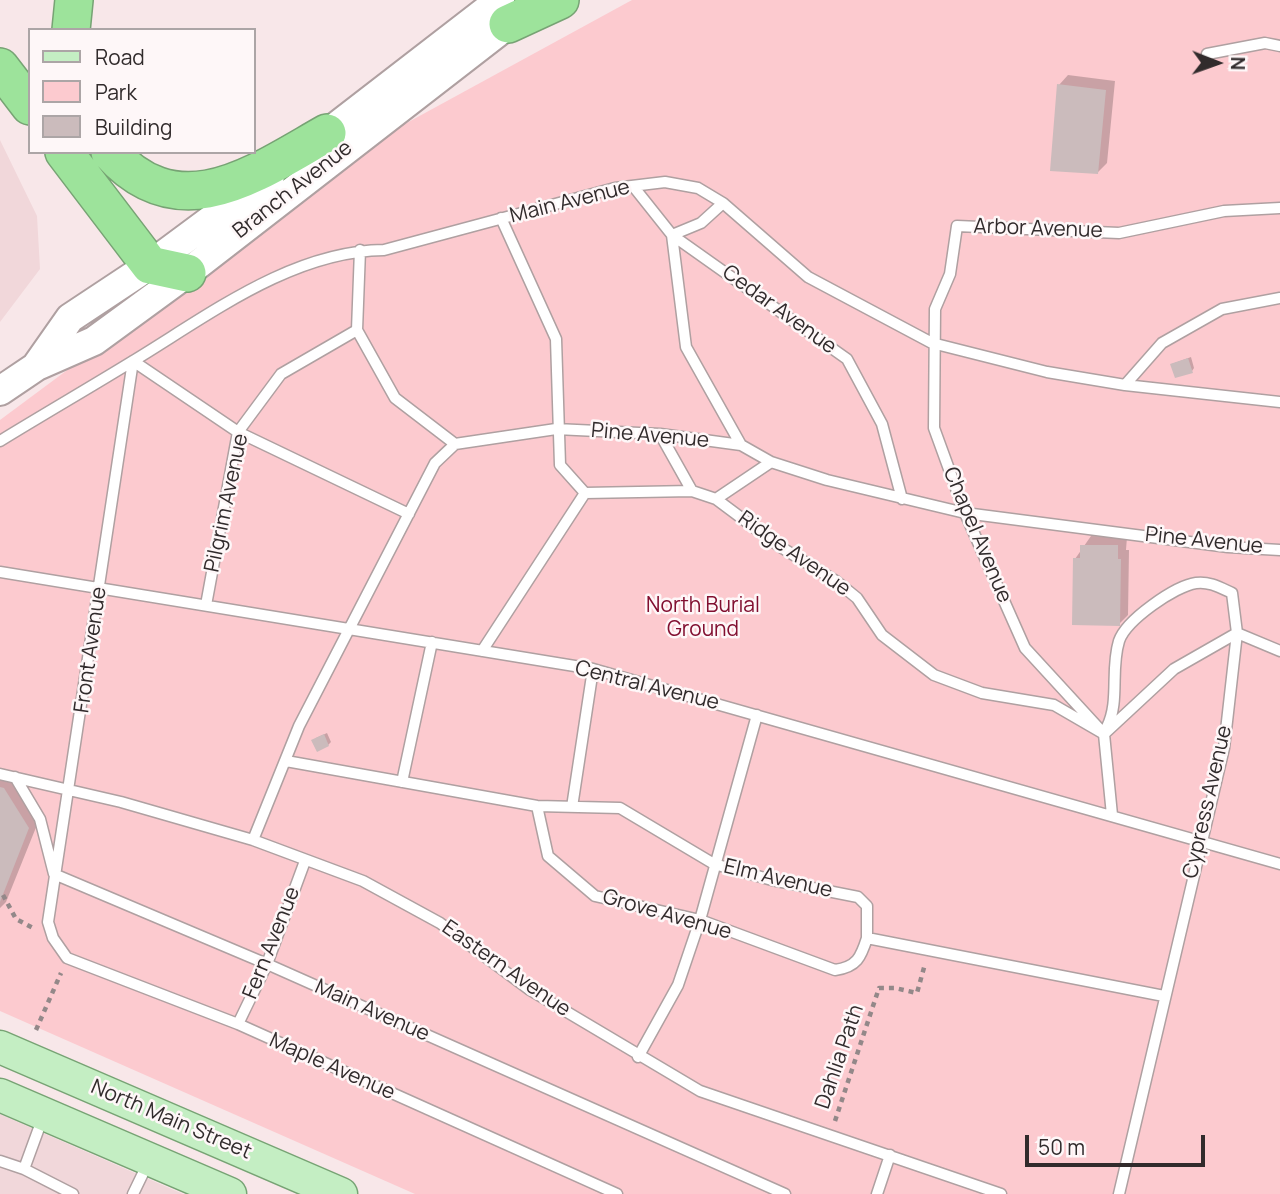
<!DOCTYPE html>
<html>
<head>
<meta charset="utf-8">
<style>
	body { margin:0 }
	#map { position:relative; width:1280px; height:1194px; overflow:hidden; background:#f8e7e9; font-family:Manrope,sans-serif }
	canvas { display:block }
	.legend { position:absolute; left:28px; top:28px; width:228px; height:126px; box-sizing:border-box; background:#fef7f8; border:2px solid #aca5a6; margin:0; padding:9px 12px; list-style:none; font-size:21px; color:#312b2c }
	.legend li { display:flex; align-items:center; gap:14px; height:35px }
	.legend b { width:35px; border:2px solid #aca5a6 }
	.north { position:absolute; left:1182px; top:28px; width:70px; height:70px; -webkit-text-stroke:5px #fef7f8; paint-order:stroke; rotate:91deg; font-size:19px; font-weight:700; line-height:28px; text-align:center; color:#312b2c }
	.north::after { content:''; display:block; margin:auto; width:24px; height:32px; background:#312b2c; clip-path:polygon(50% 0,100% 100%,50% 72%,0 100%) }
	.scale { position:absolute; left:1025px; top:1135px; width:180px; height:32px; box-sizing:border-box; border:4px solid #312b2c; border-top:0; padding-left:9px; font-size:21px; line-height:24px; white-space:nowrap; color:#312b2c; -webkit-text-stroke:5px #fef7f8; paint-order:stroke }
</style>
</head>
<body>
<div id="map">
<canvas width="1280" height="1194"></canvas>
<ul class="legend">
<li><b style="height:9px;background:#c4eec3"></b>Road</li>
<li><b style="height:19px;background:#fccacf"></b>Park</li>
<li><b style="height:19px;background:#cbbbbc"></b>Building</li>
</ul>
<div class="north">N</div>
<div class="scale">50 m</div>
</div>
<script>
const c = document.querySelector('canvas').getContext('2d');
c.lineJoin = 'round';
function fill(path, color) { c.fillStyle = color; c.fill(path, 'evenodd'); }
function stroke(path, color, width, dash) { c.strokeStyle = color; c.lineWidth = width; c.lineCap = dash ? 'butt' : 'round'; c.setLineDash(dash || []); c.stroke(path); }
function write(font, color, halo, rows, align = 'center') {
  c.font = font + ' Manrope,sans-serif'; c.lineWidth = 5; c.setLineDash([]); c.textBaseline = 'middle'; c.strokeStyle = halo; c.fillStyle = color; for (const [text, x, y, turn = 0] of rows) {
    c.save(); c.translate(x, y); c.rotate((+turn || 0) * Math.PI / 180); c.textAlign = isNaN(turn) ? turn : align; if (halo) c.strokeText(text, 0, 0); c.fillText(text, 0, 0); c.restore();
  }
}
const built = new Path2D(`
	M 0,140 L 37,216 L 40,269 L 0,322 Z
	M 0,1114 L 11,1119 L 183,1194 L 0,1194 Z`);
const green = new Path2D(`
	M 632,0 L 1280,0 L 1280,1194 L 415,1194 L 0,1011 L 0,420 L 381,137 Z`);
const shadow = new Path2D(`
	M 1068,75 L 1115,81 L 1107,163 L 1098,172 L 1059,85 Z
	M 1191,357 L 1194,368 L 1192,371 L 1172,364 Z
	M 1091,536 L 1127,537 L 1126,550 L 1129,550 L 1128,615 L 1119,624 L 1075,559 Z
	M 327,733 L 331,742 L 328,745 L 316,738 Z
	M 0,772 L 17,776 L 41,815 L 6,902 L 0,908 Z`);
const building = new Path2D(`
	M 1057,84 L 1106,90 L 1098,174 L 1050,171 Z
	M 1188,358 L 1193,373 L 1175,378 L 1170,364 Z
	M 1080,545 L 1118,545 L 1118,559 L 1121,559 L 1120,626 L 1072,625 L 1073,558 L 1080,558 Z
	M 324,734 L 329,746 L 317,752 L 311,740 Z
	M 0,787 L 4,788 L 29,828 L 0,902 Z`);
const path = new Path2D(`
	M 3,895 L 16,919 L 33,928
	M 36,1030 L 61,973
	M 835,1121 L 879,988 L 895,988 L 917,993 L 925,964`);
const lane = new Path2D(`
	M 1207,54 L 1265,43 L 1280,46
	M 633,186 L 672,235 L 847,359 L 882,424 L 902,499
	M 723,203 L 701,223 L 672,235 L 686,347 L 741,445
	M 501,218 L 556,339 L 560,465 L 585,493
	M 360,250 L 357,330 L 395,398 L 455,444
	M 1125,385 L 1280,402
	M 660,434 L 692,491
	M 0,441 C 44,414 89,388 133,361 C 209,315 292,251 384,250 L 615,188 L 665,182 L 698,188 L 723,203 L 808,277 L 932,343 L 1047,372 L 1125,385 L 1162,343 L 1222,309 L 1280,298
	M 716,499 L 771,462
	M 409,514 L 238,432 L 133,361 L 48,922 L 53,938 L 67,958 L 238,1024 L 617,1194
	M 0,572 L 593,669 L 1280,864
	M 206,605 L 238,432 L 281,374 L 357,330
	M 482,651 L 585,493 L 692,491 L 716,499 L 779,546 L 836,581 L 857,598 L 882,635 L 934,675 L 982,693 L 1054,705 L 1104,734 L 1174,669 L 1237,633 L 1280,651
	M 1107,727 C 1120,701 1110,670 1119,641 C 1126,620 1175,586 1196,583 C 1209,581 1221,588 1232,593 L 1237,633 L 1224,748 L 1119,1194
	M 286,761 L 537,806 L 620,808 L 714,864 L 772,880 L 858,897 L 867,906 L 867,938 L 1164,996
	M 0,774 L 121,802 L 253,840 L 363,881 L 440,923 L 530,990 L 700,1091 L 1001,1194
	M 15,777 L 40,819 L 54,874 L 267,964 L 785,1194
	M 402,782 L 432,642
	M 537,806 L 548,856 L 595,896 L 700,920 L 835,970 C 857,967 861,957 867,938
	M 572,807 L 593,669
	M 1112,815 L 1104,734 L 1025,648 L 965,513 L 934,428 L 935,309 L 950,274 L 957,226 L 1119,233 L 1224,211 L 1280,208
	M 253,840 L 299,726 L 435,463 L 455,444 L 556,429 L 660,434 L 741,445 L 771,462 L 827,480 L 965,513 L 1228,547 L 1280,550
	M 238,1024 L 267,964 L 305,861
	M 638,1057 L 678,985 L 700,920 L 757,715
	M 0,1161 L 24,1169 L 73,1194
	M 24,1169 L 43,1117
	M 133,1194 L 148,1163
	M 877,1194 L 890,1155`);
const secondary = new Path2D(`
	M 311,146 L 500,0
	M 37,365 L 70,318 L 150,265 L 270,176
	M 0,391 L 37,366 L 94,341 L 187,273 L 524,12`);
const primary = new Path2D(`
	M 0,1047 L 341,1194
	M 0,1095 L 230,1194`);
const highway = new Path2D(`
	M 508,24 L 560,0
	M 71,30 L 74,0
	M 0,67 L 30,106
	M 64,152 L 150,265 L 187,273
	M 110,152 C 180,230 256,173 327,133`);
const streetNames = [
	["Branch Avenue",293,190,-38],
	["Main Avenue",570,202,-14],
	["Arbor Avenue",1038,229,2],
	["Cedar Avenue",779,310,36],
	["Pine Avenue",650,436,5],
	["Pilgrim Avenue",227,503,-78],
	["Chapel Avenue",977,535,67],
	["Pine Avenue",1204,541,6],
	["Ridge Avenue",794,554,35],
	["Front Avenue",91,650,-82],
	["Central Avenue",647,686,14],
	["Cypress Avenue",1208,802,-77],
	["Elm Avenue",778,879,13],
	["Grove Avenue",667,915,16],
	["Fern Avenue",272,943,-68],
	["Eastern Avenue",506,969,35],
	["Main Avenue",372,1011,24],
	["Dahlia Path",840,1057,-71],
	["Maple Avenue",332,1067,24],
	["North Main Street",171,1120,23]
];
const parkNames = [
	["North Burial",703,606],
	["Ground",703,630]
];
fill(built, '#f1d7da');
fill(green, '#fccacf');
fill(shadow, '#0003');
fill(building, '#cbbbbc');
stroke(lane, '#afa0a1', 13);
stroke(secondary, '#afa0a1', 32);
stroke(primary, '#77a374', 35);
stroke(highway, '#77a374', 40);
stroke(path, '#938889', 4.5, [5, 5]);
stroke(lane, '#fff', 10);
stroke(secondary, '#fff', 28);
stroke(primary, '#c4eec3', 32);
stroke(highway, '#9de39b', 37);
write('21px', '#312b2c', '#fef7f8', streetNames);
write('21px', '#810f30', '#fef7f8', parkNames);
</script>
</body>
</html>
